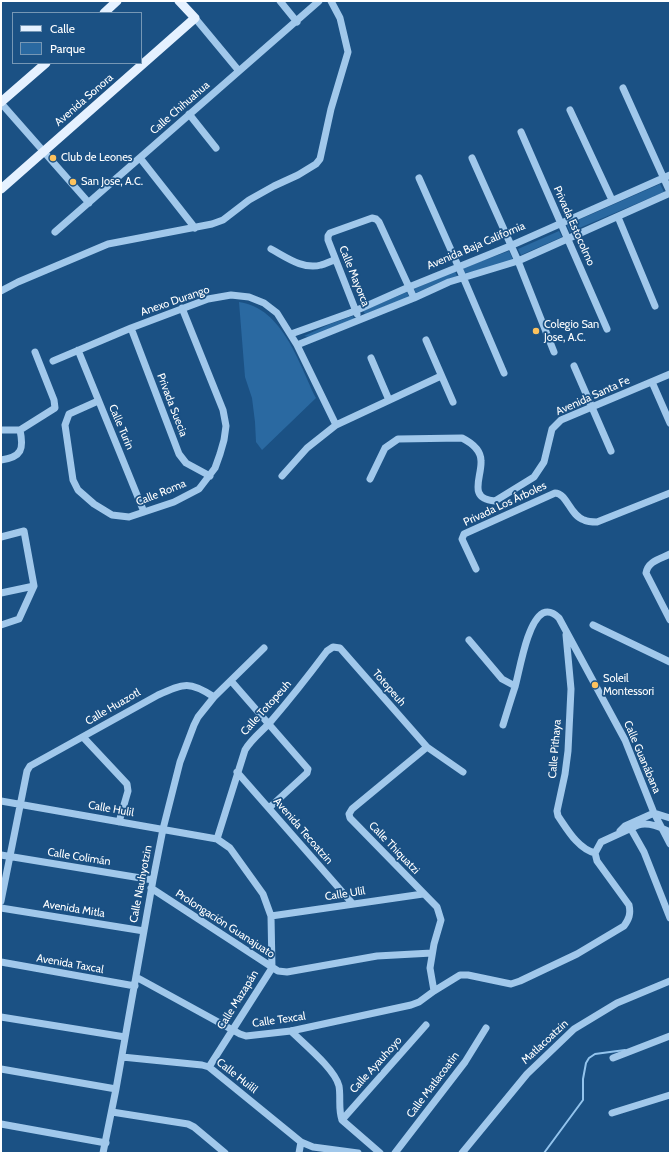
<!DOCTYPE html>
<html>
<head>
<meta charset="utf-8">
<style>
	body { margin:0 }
	#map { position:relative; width:671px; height:1154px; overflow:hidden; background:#1b5184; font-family:Cabin,sans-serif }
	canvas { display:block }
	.frame { position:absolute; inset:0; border:2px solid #fff; pointer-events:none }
	.legend { position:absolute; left:12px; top:12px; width:130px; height:52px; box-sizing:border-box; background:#1b5184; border:1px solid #7697b5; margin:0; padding:5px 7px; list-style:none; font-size:12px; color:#fff }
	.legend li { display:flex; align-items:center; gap:8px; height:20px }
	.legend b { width:20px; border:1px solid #7697b5 }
</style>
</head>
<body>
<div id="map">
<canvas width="671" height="1154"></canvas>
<div class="frame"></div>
<ul class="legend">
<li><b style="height:5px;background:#e5f1ff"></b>Calle</li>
<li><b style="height:11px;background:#2a69a1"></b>Parque</li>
</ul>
</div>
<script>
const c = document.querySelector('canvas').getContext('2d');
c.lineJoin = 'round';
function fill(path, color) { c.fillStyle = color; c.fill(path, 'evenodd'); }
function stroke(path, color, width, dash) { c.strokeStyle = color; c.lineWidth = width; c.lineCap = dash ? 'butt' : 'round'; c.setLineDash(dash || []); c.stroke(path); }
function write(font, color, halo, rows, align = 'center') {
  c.font = font + ' Cabin,sans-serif'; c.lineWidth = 3.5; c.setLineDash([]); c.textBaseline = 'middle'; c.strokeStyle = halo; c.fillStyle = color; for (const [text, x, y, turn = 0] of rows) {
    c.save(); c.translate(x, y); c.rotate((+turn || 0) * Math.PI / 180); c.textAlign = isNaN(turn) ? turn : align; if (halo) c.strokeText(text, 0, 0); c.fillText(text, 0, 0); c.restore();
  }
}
const green = new Path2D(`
	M 660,184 L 664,192 L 570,232 L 567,225 Z
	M 559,231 L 562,237 L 521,255 L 518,249 Z
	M 509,251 L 513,260 L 486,269 L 465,273 L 463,268 Z
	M 455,271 L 457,276 L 438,283 L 416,293 L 414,289 Z
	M 407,292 L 409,297 L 365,314 L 363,311 Z
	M 239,302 C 283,308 299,364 316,398 L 262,450 L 256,442 L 255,422 L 252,398 L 245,377 Z
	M 353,316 L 354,319 L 309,337 L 304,336 L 330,324 Z`);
const stream = new Path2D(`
	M 544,1153 L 583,1100 L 583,1079 L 586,1063 L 589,1058 L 595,1054 L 625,1050`);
const minor = new Path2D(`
	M 280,1 L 297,22
	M 195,18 L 239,71
	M 623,88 L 670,192
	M 1,103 L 89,203
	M 570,110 L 612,200
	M 189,114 L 216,148
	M 521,132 L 607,329
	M 140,158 L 195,228
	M 472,158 L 518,261 L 554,352
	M 419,178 L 463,277 L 504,373
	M 618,217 L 655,306
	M 55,232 L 319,1
	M 271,249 C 286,257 303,270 321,265 C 326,264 330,261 335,260
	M 1,291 L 18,282 L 108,244 L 212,224 L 223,220 L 249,200 L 274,186 L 298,175 L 316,164 L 320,159 L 331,109 L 348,52 L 340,18 L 331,1
	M 357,314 L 328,240 L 328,236 L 330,233 L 372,218 L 376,219 L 379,222 L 414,298
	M 131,328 L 179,454 L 186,463 L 210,476
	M 291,334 L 355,311 L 409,287 L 510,246 L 670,175
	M 426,340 L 453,402
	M 297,345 L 414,298 L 449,282 L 518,261 L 670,193
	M 78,350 L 144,512
	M 371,358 L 389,400
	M 53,361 L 131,328 L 208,299 L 231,295 L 249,297 L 264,303 L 277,313 L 297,345 L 336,425
	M 574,366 L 611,451
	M 652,382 L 670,423
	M 98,401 L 69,414 L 65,425 L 73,480 L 78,490 L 94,504 L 112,515 L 129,517 L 174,502 L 199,489 L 215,468 L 220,454 L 224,440 L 226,426 L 223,410 L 182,308
	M 1,430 L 20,430 L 55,408 L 54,400 L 35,352
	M 1,460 C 22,457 24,449 20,430
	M 282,476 L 307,448 L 336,425 L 441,376
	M 370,479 L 385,448 L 398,439 L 462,438 C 472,443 481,450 481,461 C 482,477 467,499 495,501 L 534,477 L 544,462 L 552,429 L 561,420 L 670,374
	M 1,537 L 24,531 L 34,586 L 19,619 L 1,625
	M 670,554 C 660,559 648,561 646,573 L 670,620
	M 476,569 L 462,539 L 464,534 L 555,493 C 567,493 570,516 584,520 C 588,522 592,522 597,522 L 670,493
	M 1,593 L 34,586
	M 593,625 L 670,662
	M 566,635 L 571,689 L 568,751 L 565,774 L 557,811 L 558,816 C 567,829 578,849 595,853
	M 469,640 L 502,679 L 515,686
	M 232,682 L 308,769 L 307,773 L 269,808
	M 503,725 C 507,712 511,699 515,687 C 520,669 527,622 543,613 C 550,610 555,614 559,618 L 625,740 L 654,813 L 670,844
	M 83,737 L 127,784 L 128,791 L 119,822
	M 427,747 L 352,809 L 349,814 L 350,818 L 437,907 L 441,920 L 434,944 L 430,968 L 434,991
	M 237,772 L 352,903
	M 1,801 L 217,839 L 230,848 L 263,894 L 271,916 L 272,968 L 209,1067
	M 631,829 L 644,852 L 670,918
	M 620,831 L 625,826 L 654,813 L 670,818
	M 217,839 L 245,750 C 252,738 264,730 272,720 C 291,698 309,675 327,651 L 333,647 L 340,648 L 427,747 L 463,772
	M 1,855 L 153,880
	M 151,888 L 278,971 L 287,972 L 377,956 L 432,953
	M 1,901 L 27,771 L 30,766 L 158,695 C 184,683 190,681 214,697
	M 1,908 L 144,931
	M 271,916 L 423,894
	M 1,962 L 135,986
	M 136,977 L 240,1034 L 246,1036 L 291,1031 L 411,1005 L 419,1002 L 434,991 L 460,975 L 468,975 L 511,984 L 520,981 L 577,954 L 624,926 C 629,919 631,914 629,905 L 597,861 L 595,853 L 601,842 L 638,825 C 649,822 660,827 670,832
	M 1,1017 L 125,1037
	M 291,1031 C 304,1044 335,1069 339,1086 C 341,1098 338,1109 342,1120 L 380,1153
	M 122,1057 L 202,1065 L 209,1067 L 301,1142 L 313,1147 L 358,1153
	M 613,1058 L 670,1036
	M 1,1069 L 116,1089
	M 112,1112 L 188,1124 L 194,1127 L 225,1153
	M 612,1113 L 670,1095
	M 342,1120 L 426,1025
	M 1,1124 L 106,1143
	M 103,1153 L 116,1089 L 153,880 L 163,829 L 180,762 L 194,725 L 198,717 L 214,697 L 264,648
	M 299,1153 L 301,1142
	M 395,1153 L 465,1062 L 486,1028
	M 462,1153 L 527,1074 L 574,1029 L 617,1003 L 670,981`);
const major = new Path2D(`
	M 104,13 L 117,1
	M 1,102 L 46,63
	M 1,189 L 195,18 L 179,1`);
const markers = [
	[53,158,4,"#fdc25d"],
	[73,182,4,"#fdc25d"],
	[536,331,4,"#fdc25d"],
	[595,685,4,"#fdc25d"]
];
const streetNames = [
	["Avenida Sonora",84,100,-41],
	["Calle Chihuahua",180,108,-41],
	["Privada Estocolmo",574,226,66],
	["Avenida Baja California",476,246,-23],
	["Calle Mayorca",354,276,68],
	["Anexo Durango",175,301,-19],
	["Avenida Santa Fe",593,396,-24],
	["Privada Suecia",172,405,69],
	["Calle Turin",121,427,67],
	["Calle Roma",161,493,-22],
	["Privada Los Árboles",505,504,-25],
	["Totopeuh",389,688,49],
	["Calle Huazotl",113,707,-30],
	["Calle Totopeuh",266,708,-48],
	["Calle Pithaya",555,749,-85],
	["Calle Guanábana",642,757,67],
	["Calle Hulil",111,809,10],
	["Avenida Tecoatzin",303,831,49],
	["Calle Thiquatzi",394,848,46],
	["Calle Colimán",79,857,9],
	["Calle Nauhyotzin",141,884,-79],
	["Calle Ulil",345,894,-9],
	["Avenida Mitla",74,909,9],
	["Prolongación Guanajuato",225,924,33],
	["Avenida Taxcal",70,964,10],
	["Calle Mazapán",238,1000,-58],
	["Calle Texcal",279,1020,-8],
	["Matlacoatzin",545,1042,-43],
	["Calle Ayauhoyo",376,1065,-48],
	["Calle Huilil",237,1076,38],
	["Calle Matlacoatin",433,1085,-53]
];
const poiNames = [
	["Club de Leones",61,158],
	["San Jose, A.C.",81,182],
	["Colegio San",544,325],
	["Jose, A.C.",544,338],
	["Soleil",603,679],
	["Montessori",603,692]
];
fill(green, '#2a69a1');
stroke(stream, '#93c4ed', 2);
stroke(minor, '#a1c8eb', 7);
stroke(major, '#e5f1ff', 9);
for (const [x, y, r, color] of markers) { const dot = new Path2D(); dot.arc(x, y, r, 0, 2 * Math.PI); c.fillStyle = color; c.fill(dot); stroke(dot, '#1b5184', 1.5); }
write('11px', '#fff', '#1b5184', streetNames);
write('11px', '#fff', '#1b5184', poiNames, 'left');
</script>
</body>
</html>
